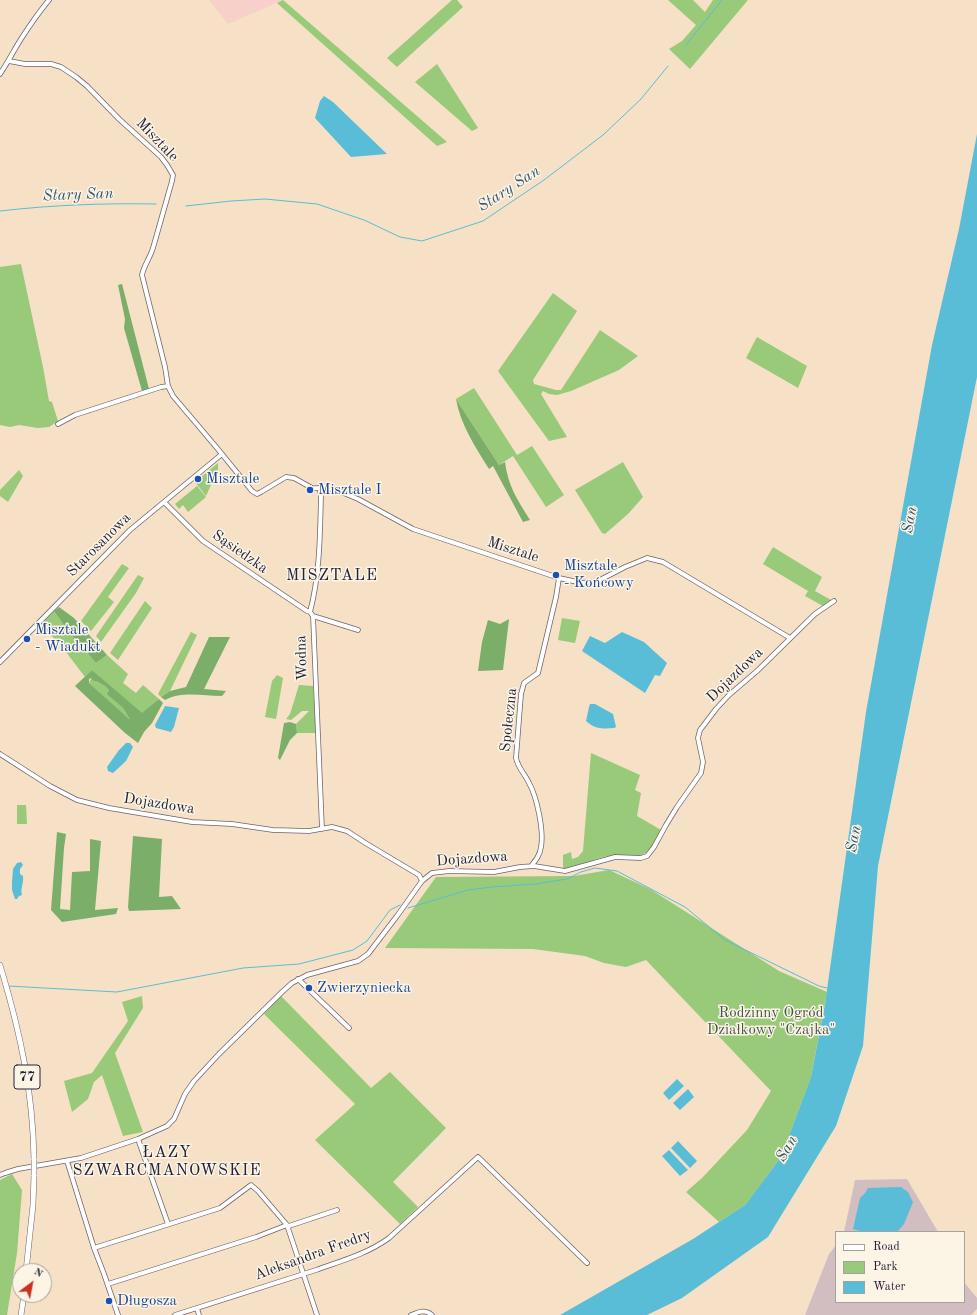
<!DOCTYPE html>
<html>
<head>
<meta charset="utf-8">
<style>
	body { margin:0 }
	#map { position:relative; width:977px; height:1315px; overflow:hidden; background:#f6e0c6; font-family:"Old Standard TT",serif }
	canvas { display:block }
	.legend { position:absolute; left:835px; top:1231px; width:130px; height:72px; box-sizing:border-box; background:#fcf5e5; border:1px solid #a5a1a1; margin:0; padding:5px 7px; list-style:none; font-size:12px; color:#22223b }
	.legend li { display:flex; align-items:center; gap:8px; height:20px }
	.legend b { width:20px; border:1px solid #a5a1a1 }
	.north { position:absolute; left:12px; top:1263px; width:40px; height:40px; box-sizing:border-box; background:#fcf5e5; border:1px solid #a5a1a1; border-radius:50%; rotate:32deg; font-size:11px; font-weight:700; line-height:16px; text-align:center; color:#22223b }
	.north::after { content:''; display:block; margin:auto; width:14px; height:18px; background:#c8321e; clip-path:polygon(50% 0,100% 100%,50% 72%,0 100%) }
</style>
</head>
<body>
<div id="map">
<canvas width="977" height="1315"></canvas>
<ul class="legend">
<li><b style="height:5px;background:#fff"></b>Road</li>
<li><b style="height:11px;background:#98ca79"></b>Park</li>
<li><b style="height:11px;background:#59bdd7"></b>Water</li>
</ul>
<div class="north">N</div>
</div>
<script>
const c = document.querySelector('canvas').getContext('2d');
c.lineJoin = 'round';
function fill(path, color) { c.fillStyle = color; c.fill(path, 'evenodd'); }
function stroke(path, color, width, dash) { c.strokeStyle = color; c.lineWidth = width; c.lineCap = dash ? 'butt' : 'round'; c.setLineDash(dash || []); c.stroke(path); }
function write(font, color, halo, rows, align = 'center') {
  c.font = font + ' "Old Standard TT",serif'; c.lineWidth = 3; c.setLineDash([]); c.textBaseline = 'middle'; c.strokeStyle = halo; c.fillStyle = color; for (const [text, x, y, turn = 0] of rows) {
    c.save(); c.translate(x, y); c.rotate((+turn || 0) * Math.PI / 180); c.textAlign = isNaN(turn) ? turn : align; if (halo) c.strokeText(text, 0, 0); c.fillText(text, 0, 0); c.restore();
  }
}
const built = new Path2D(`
	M 209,0 L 283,0 L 228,24 Z`);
const industrial = new Path2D(`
	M 907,1179 L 938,1232 L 844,1232 L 855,1180 Z
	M 836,1245 L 836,1302 L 964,1302 L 964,1282 L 977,1298 L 977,1309 L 971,1315 L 805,1315 L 829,1254 Z`);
const green = new Path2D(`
	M 283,0 L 447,142 L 437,146 L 277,3 Z
	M 452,0 L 457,0 L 463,7 L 397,67 L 387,58 Z
	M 668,0 L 693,0 L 705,12 L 713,0 L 748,0 L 690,69 L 669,49 L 682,41 L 696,25 Z
	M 437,64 L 478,128 L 472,131 L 415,82 Z
	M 21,264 L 43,367 L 49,401 L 52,402 L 58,421 L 49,427 L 38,428 L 19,425 L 10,427 L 0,425 L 0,267 Z
	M 553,293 L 577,311 L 533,380 L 534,384 L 556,390 L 561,390 L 600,330 L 638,356 L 619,370 L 571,391 L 557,395 L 549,394 L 543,391 L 541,394 L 567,437 L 549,441 L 498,371 Z
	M 757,337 L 807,366 L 798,388 L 746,358 Z
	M 474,388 L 517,455 L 532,446 L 564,495 L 546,507 L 513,456 L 499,465 L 456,399 Z
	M 623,462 L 643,497 L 628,514 L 605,534 L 602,533 L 575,490 Z
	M 218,463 L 218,469 L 206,496 L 195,482 Z
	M 19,470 L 23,476 L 8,502 L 0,496 L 0,490 Z
	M 197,486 L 206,497 L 188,512 L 183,505 L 179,509 L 175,504 Z
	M 773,547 L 822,577 L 815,591 L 831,600 L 823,606 L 805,596 L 808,591 L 763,564 Z
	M 122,564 L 129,568 L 108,597 L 114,602 L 91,631 L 81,621 Z
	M 138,575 L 144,578 L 136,593 L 101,642 L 96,636 Z
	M 145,601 L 152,608 L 118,660 L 110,653 Z
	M 54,611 L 68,631 L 96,663 L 107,655 L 128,674 L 123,683 L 136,693 L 143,685 L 159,699 L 142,714 L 92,670 L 85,677 L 66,652 L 41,624 Z
	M 562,618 L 580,621 L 575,643 L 558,640 Z
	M 191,632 L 197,635 L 170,691 L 161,697 L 158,694 Z
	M 277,675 L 283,678 L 276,719 L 265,717 L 272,681 Z
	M 91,678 L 105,686 L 109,690 L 108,694 L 123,708 L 131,722 L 89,683 Z
	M 299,685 L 313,686 L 316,733 L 297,733 L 296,724 L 309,711 L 302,711 L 291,720 L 286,719 L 290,714 Z
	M 591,753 L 640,775 L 635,790 L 641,793 L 637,816 L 661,830 C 656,838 651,851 642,855 C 632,859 619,854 608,856 C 593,859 578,866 563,869 L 563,855 L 571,852 L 572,859 L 578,857 L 583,851 Z
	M 17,805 L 26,805 L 27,824 L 17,824 Z
	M 609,870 L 650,889 L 779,971 L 827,992 L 811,1077 L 781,1157 L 745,1205 L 719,1222 L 686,1192 L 702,1178 L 747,1130 L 771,1091 L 646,960 L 626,967 L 604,963 L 585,956 L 533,949 L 385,948 L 436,877 L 574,876 Z
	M 142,996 L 143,1008 L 115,1053 L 143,1132 L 123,1136 L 102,1075 L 94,1082 L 88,1099 L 72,1112 L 64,1081 L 92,1073 L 128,1021 L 122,1002 Z
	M 281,996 L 371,1088 L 390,1072 L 446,1128 L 393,1182 L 418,1207 L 400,1224 L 315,1140 L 355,1104 L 264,1014 Z
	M 12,1174 L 22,1190 L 17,1253 L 7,1315 L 0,1315 L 0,1180 Z`);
const forest = new Path2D(`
	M 122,284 L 149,389 L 142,391 L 124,328 L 125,319 L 118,285 Z
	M 456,399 L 499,465 L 505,462 C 508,486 517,499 530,520 L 523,522 L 493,466 L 489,469 C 476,448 460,424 456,399 Z
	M 59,607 L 74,618 L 107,655 L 96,663 L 68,631 L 54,611 Z
	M 509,619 L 503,670 L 478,671 L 482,642 L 488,620 L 500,624 Z
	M 209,637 L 230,637 L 204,689 L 226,691 L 222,696 C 203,696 182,691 165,700 L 161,697 L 170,691 L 186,687 Z
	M 92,670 L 142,713 L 159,699 L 163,703 L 152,723 L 144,732 L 138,743 L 125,733 L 75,686 ZM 91,678 L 94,681 L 96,681 L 105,686 L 109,690 L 107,694 L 123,708 L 130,720 L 89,683 L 89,679 Z
	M 290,722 L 296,724 L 297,733 L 290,740 L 280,760 L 278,758 L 284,723 Z
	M 57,832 L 66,834 L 64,848 L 60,909 L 70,910 L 72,872 L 90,871 L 90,839 L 101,841 L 95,910 L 118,908 L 116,914 L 62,922 L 51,910 Z
	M 133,836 L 162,839 L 159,897 L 172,896 L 181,909 L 129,911 L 128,907 Z`);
const water = new Path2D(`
	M 324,96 L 333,102 L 387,154 L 351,157 L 315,118 L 320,101 Z
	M 977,134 L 977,377 L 878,866 L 863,1046 L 836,1126 L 768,1237 L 682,1298 L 647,1315 L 560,1315 L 693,1239 L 745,1205 L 781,1157 L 811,1077 L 825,1004 L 866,712 L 932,345 L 959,229 Z
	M 622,632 L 644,642 L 667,663 L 660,676 L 655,675 L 645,693 L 582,651 L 590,636 L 605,643 Z
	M 590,704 L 595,704 L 613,714 L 616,727 L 614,728 C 602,729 595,729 586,721 L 589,707 Z
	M 165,706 L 179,708 L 174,727 L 171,732 L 156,728 L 155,725 Z
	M 126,743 L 130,743 L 133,747 L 126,761 L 113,773 L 108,771 L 107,767 L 119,750 Z
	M 21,862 L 23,865 L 20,869 L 20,874 L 23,876 C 24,883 20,889 22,895 L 19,896 L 17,899 L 15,899 L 12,890 L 12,882 L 13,869 L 17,863 Z
	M 677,1079 L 684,1086 L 669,1100 L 663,1093 Z
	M 688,1089 L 694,1097 L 680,1110 L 673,1103 Z
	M 678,1141 L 697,1161 L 690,1168 L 671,1148 Z
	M 669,1150 L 688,1170 L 680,1176 L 662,1156 Z
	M 901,1187 L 908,1192 L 913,1202 L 904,1224 L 897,1232 L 863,1232 L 853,1229 L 860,1198 L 865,1193 L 868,1188 Z`);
const stream = new Path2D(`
	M 686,45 L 722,0
	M 186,206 L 231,201 L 265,199 L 317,204 L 364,220 L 400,237 L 422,241 L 483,221 L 544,180 L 603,135 L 641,99 L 668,66
	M 0,211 C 52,205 104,203 156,204
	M 408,908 L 468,890 L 492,887 L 535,884 L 567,879 L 581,872 L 595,868 L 617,871 L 685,907 L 725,940 L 819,986 L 827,988
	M 8,986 L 117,992 L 243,968 L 299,964 L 353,950 L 367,941 L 390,910 L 400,905`);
const minor = new Path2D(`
	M 9,61 L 25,64 L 51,64 L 61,67 L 76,77 L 87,86 L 119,119 L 161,157 L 167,165 L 173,175 L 172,181 L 153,248 C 150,258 144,265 142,275 L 165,367 L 168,386 L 173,396 L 217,448 L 252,491 L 257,494 L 261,492 L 286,477 L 294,478 L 312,488 L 334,489 L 358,499 L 413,529 L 559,578 L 582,583 L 598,581 L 625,567 L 647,558 L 663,562 L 790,638
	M 0,74 C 8,62 14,50 21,39 C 30,25 39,12 49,0
	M 58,424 L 75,415 L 161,387 L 168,386
	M 319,488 L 321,495 C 320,534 320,574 310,612 L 313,616 L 322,829
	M 164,502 L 203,541 L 307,611 L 310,612
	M 313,616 L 358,630
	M 0,662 L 130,530 L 222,454
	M 0,754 L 50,786 L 77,800 L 109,808 L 192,822 L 232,824 L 273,830 L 309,831 L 332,827 L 347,831 L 367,844 L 419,875 L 422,881 L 432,873 L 449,871 L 494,872 L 520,867 L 534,866 L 565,871 L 615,857 L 641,858 L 647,856 L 654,847 L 666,825 L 677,807 L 701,773 L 703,762 L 698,738 L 700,730 L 716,709 L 729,695 L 757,671 L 815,614 L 834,601
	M 531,866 C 536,860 540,855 541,847 C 544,831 537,797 529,783 C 525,774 518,768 516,758 L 521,694 L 524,683 L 538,673 L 556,597 L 559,578
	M 298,979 L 349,1028
	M 138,1139 L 168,1224
	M 67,1161 L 94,1248 L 104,1274 L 118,1315
	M 0,1175 L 5,1173 L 18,1169 L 81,1158 L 138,1139 L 167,1126 L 174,1119 L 185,1094 L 194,1081 L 219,1054 L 282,992 L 292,983 L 307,975 L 358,961 L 368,954 L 397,916 L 422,881
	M 94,1248 L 220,1208 L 251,1185 L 258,1191 L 287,1225 L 317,1315
	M 108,1284 L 256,1237 L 287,1225 L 289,1226 L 337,1210
	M 197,1308 L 199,1315
	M 175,1315 C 222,1300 269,1285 316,1270 C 341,1261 367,1254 389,1238 L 478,1157 L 587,1263
	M 411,1315 C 418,1312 425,1309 432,1315`);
const major = new Path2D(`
	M 0,965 C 20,1031 33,1091 34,1160
	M 26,1271 L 33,1205 L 34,1175
	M 21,1315 L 24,1295`);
const majorBridge = new Path2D(`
	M 34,1175 L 34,1160`);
const markers = [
	[198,479,4,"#1a4fb4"],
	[310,490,4,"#1a4fb4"],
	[556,575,4,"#1a4fb4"],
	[27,639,4,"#1a4fb4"],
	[309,988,4,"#1a4fb4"],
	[109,1301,4,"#1a4fb4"]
];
const shields = [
	[27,1077,26]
];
const shieldNames = [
	["77",27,1077]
];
const streetNames = [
	["Misztale",157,140,46],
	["Starosanowa",99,545,-45],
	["Misztale",513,550,18],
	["Sąsiedzka",240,552,35],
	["Wodna",302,658,-92],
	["Dojazdowa",735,675,-44],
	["Społeczna",509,720,-84],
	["Dojazdowa",159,804,9],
	["Dojazdowa",472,859,-4],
	["Aleksandra Fredry",313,1255,-20]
];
const transitNames = [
	["Misztale",206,479],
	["Misztale I",318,490],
	["Misztale",564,566],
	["- Końcowy",564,583],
	["Misztale",35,630],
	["- Wiadukt",35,647],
	["Zwierzyniecka",317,988],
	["Długosza",117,1301]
];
const parkNames = [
	["Rodzinny Ogród",771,1013],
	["Działkowy \"Czajka\"",771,1030]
];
const waterNames = [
	["Stary San",509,189,-33],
	["Stary San",78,195,-2],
	["San",910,520,-80],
	["San",854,839,-80],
	["San",787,1149,-60]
];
const neighbourhoodNames = [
	["MISZTALE",332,576],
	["ŁAZY",167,1153],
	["SZWARCMANOWSKIE",167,1171]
];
fill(built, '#f7d0c9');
fill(industrial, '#d2bec1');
fill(green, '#98ca79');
fill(forest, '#7aae69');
fill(water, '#59bdd7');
stroke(stream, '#59bdd7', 1);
stroke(minor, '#6c646c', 5.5);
stroke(major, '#6c646c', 6);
stroke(minor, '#fff', 4);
stroke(major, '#fff', 5);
stroke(majorBridge, '#6c646c', 6, []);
stroke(majorBridge, '#fff', 5);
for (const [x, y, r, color] of markers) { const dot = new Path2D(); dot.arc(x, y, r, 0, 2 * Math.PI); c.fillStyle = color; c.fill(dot); stroke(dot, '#fcf5e5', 1.5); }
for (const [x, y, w] of shields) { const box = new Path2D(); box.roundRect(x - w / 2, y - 12, w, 24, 3); c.fillStyle = '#fcf5e5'; c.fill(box); stroke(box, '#22223b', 1); }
write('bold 14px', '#22223b', null, shieldNames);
write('15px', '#22223b', '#fcf5e5', streetNames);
write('15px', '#164399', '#fcf5e5', transitNames, 'left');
write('15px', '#45544e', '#fcf5e5', parkNames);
write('italic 16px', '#355872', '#fcf5e5', waterNames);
c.letterSpacing = '1px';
write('16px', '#22223b', '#fcf5e5', neighbourhoodNames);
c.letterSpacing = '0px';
</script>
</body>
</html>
